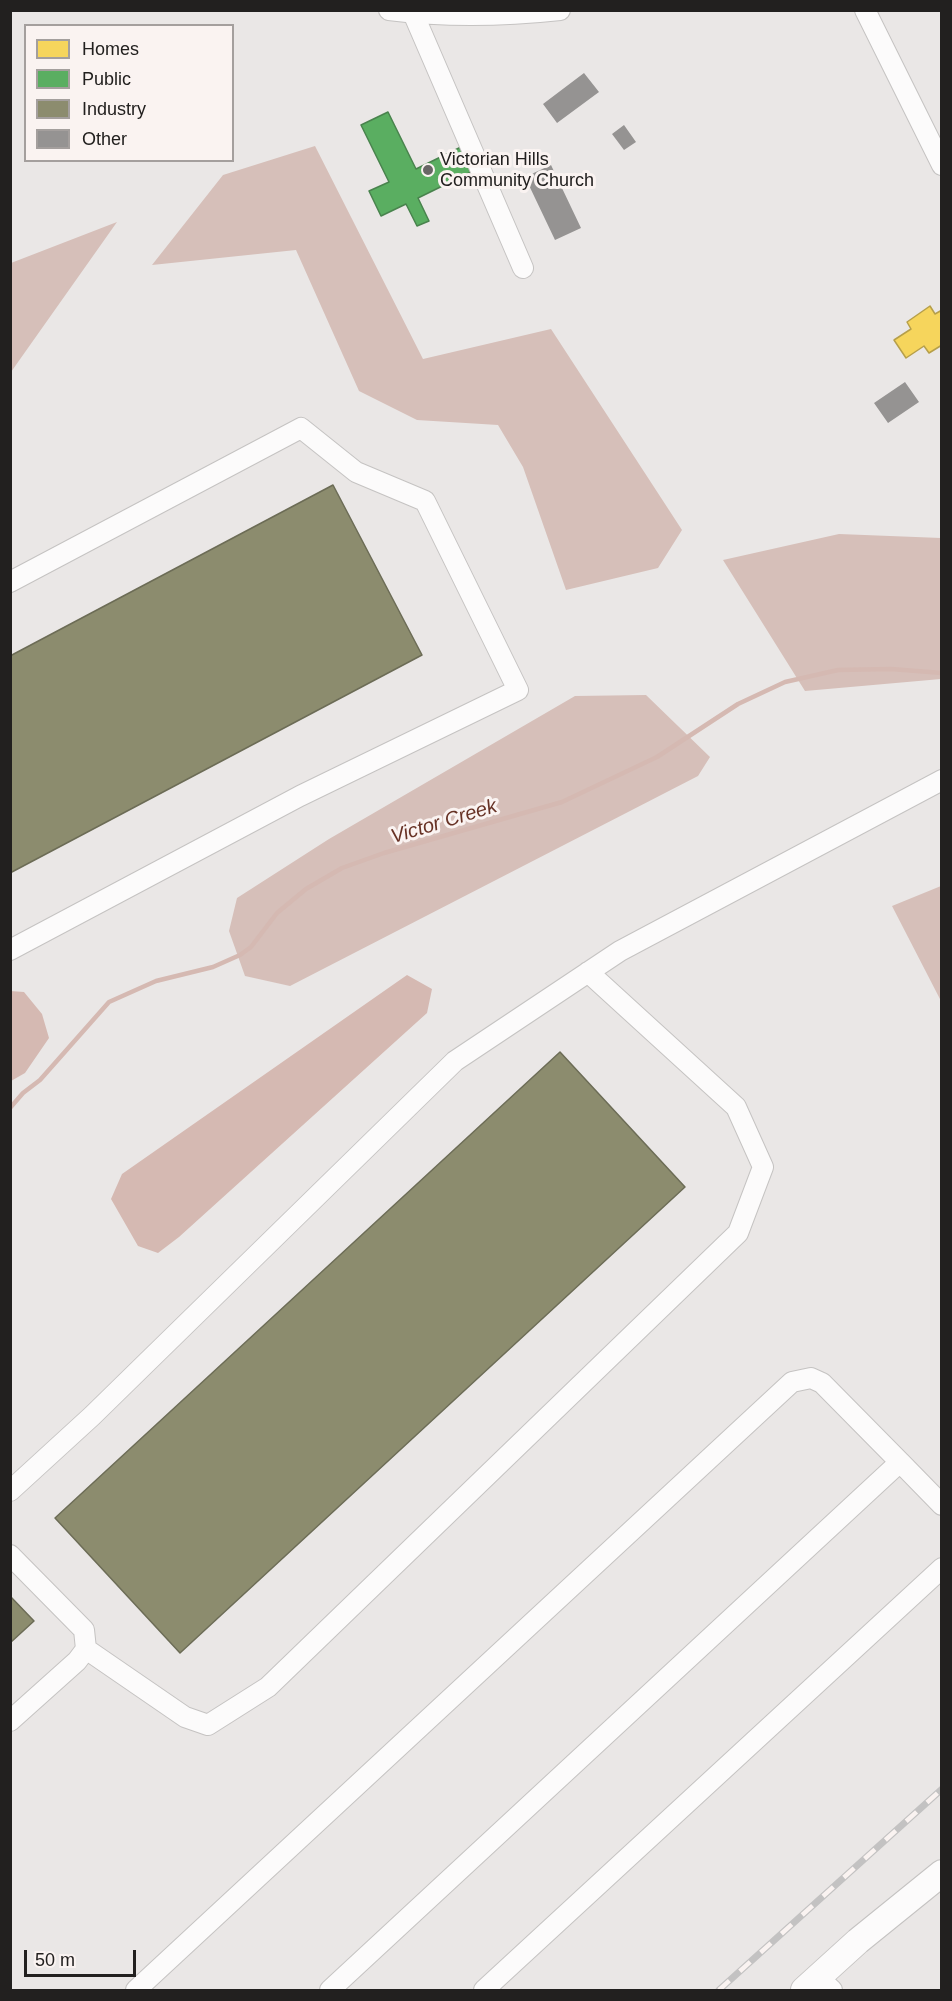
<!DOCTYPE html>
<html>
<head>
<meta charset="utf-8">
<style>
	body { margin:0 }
	#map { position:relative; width:952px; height:2001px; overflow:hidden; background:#eae7e6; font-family:Helvetica,sans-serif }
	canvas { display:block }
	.frame { position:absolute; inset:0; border:12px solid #22201f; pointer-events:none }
	.legend { position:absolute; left:24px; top:24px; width:210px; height:138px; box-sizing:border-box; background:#faf3f1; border:2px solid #a49f9d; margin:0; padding:8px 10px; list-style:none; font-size:18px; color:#22201f }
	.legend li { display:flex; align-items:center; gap:12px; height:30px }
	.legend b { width:30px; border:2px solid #a49f9d }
	.scale { position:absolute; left:24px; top:1950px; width:112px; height:27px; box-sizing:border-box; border:3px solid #22201f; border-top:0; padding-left:8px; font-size:18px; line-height:21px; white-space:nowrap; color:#22201f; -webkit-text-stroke:4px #faf3f1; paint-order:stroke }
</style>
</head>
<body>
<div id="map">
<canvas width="952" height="2001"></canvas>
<div class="frame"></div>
<ul class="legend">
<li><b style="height:16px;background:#f6d55c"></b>Homes</li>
<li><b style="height:16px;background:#5aae61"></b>Public</li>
<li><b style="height:16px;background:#8c8c6e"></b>Industry</li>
<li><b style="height:16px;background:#959392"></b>Other</li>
</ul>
<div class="scale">50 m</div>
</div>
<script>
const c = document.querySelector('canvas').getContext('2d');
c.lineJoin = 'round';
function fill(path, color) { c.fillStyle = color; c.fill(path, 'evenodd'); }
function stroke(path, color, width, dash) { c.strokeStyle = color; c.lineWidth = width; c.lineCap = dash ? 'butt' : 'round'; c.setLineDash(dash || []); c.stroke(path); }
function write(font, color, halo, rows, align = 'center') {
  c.font = font + ' Helvetica,sans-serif'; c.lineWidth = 6; c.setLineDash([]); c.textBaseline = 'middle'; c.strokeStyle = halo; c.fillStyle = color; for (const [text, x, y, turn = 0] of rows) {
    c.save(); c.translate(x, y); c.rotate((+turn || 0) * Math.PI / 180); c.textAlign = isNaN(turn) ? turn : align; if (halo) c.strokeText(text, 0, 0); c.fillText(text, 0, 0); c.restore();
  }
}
const forest = new Path2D(`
	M 315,146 L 423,359 L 551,329 L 682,530 L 658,568 L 566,590 L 523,467 L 498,425 L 417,420 L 359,391 L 296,250 L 152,265 L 223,175 Z
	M 117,222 L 11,372 L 11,263 Z
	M 839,534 L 941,538 L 941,679 L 805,691 L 723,560 Z
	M 646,695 L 710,757 L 698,776 L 290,986 L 245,976 L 229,931 L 237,898 L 329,839 L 575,696 Z
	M 941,886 L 942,886 L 941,1001 L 892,906 Z`);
const water = new Path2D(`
	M 407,975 L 432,989 L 427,1013 L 179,1237 L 158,1253 L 138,1246 L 111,1199 L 122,1174 Z
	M 10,991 L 24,992 L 42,1014 L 49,1038 L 25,1073 L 11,1081 Z`);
const homes = new Path2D(`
	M 930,306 L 935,314 L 942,310 L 942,345 L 929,353 L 924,346 L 906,358 L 894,340 L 911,329 L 907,322 Z`);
const public = new Path2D(`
	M 388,112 L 416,169 L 461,147 L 473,171 L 418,198 L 429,221 L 417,226 L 406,204 L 381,216 L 369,191 L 389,182 L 361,125 Z`);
const industry = new Path2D(`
	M 333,485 L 422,655 L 10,873 L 10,656 Z
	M 560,1052 L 685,1187 L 180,1653 L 55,1518 Z
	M 10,1596 L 34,1621 L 10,1643 Z`);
const stream = new Path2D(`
	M 10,1108 L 23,1093 L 40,1080 L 109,1002 L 156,981 L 213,967 L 240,955 L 251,947 L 277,913 L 306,889 L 342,868 L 384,853 L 562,802 L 657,757 L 738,704 L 785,682 L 838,670 L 891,669 L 942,673`);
const building = new Path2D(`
	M 584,73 L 599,92 L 557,123 L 543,104 Z
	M 624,125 L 636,142 L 624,150 L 612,134 Z
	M 551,165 L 581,228 L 555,240 L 525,177 Z
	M 905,382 L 919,402 L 888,423 L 874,403 Z`);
const minor = new Path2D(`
	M 389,10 C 444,17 505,16 560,10
	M 865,10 L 942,165
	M 413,13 L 523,268
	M 10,582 L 301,428 L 356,472 L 425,501 L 518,690 L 300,796 L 10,950
	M 900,1462 L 942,1505
	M 10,1491 L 92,1416 L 455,1061 L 620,951 L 942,780
	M 10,1555 L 84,1630 L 86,1649 L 77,1661 L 10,1721
	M 86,1649 L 185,1717 L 208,1725 L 268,1687 L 738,1233 L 763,1167 L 736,1107 L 588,972
	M 818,1977 L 832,1990
	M 136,1990 L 792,1382 L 811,1378 L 822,1383 L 900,1462 L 330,1990
	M 484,1990 L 942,1568`);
const major = new Path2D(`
	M 804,1990 L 858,1941 L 942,1873`);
const rail = new Path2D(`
	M 719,1990 L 942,1789`);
const markers = [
	[428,170,6,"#686665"]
];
const poiNames = [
	["Victorian Hills",440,160],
	["Community Church",440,181]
];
const waterNames = [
	["Victor Creek",444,822,-17]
];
fill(forest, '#d6bfb9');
fill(water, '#d5b9b2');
fill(homes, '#f6d55c');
stroke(homes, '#b69f4a', 1.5);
fill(public, '#5aae61');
stroke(public, '#49834d', 1.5);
fill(industry, '#8c8c6e');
stroke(industry, '#6c6c56', 1.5);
stroke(stream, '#d5b9b2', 4.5);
fill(building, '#959392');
stroke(minor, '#c5c3c2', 22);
stroke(major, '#c5c3c2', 28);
stroke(minor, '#fcfbfb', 20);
stroke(major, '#fcfbfb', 26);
stroke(rail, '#c3c2c2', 7);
stroke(rail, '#faf3f1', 4.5, [14]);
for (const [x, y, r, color] of markers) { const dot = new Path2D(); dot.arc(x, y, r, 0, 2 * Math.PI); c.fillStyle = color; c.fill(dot); stroke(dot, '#faf3f1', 2); }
write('18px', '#22201f', '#faf3f1', poiNames, 'left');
write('italic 20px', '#673225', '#faf3f1', waterNames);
</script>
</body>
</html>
